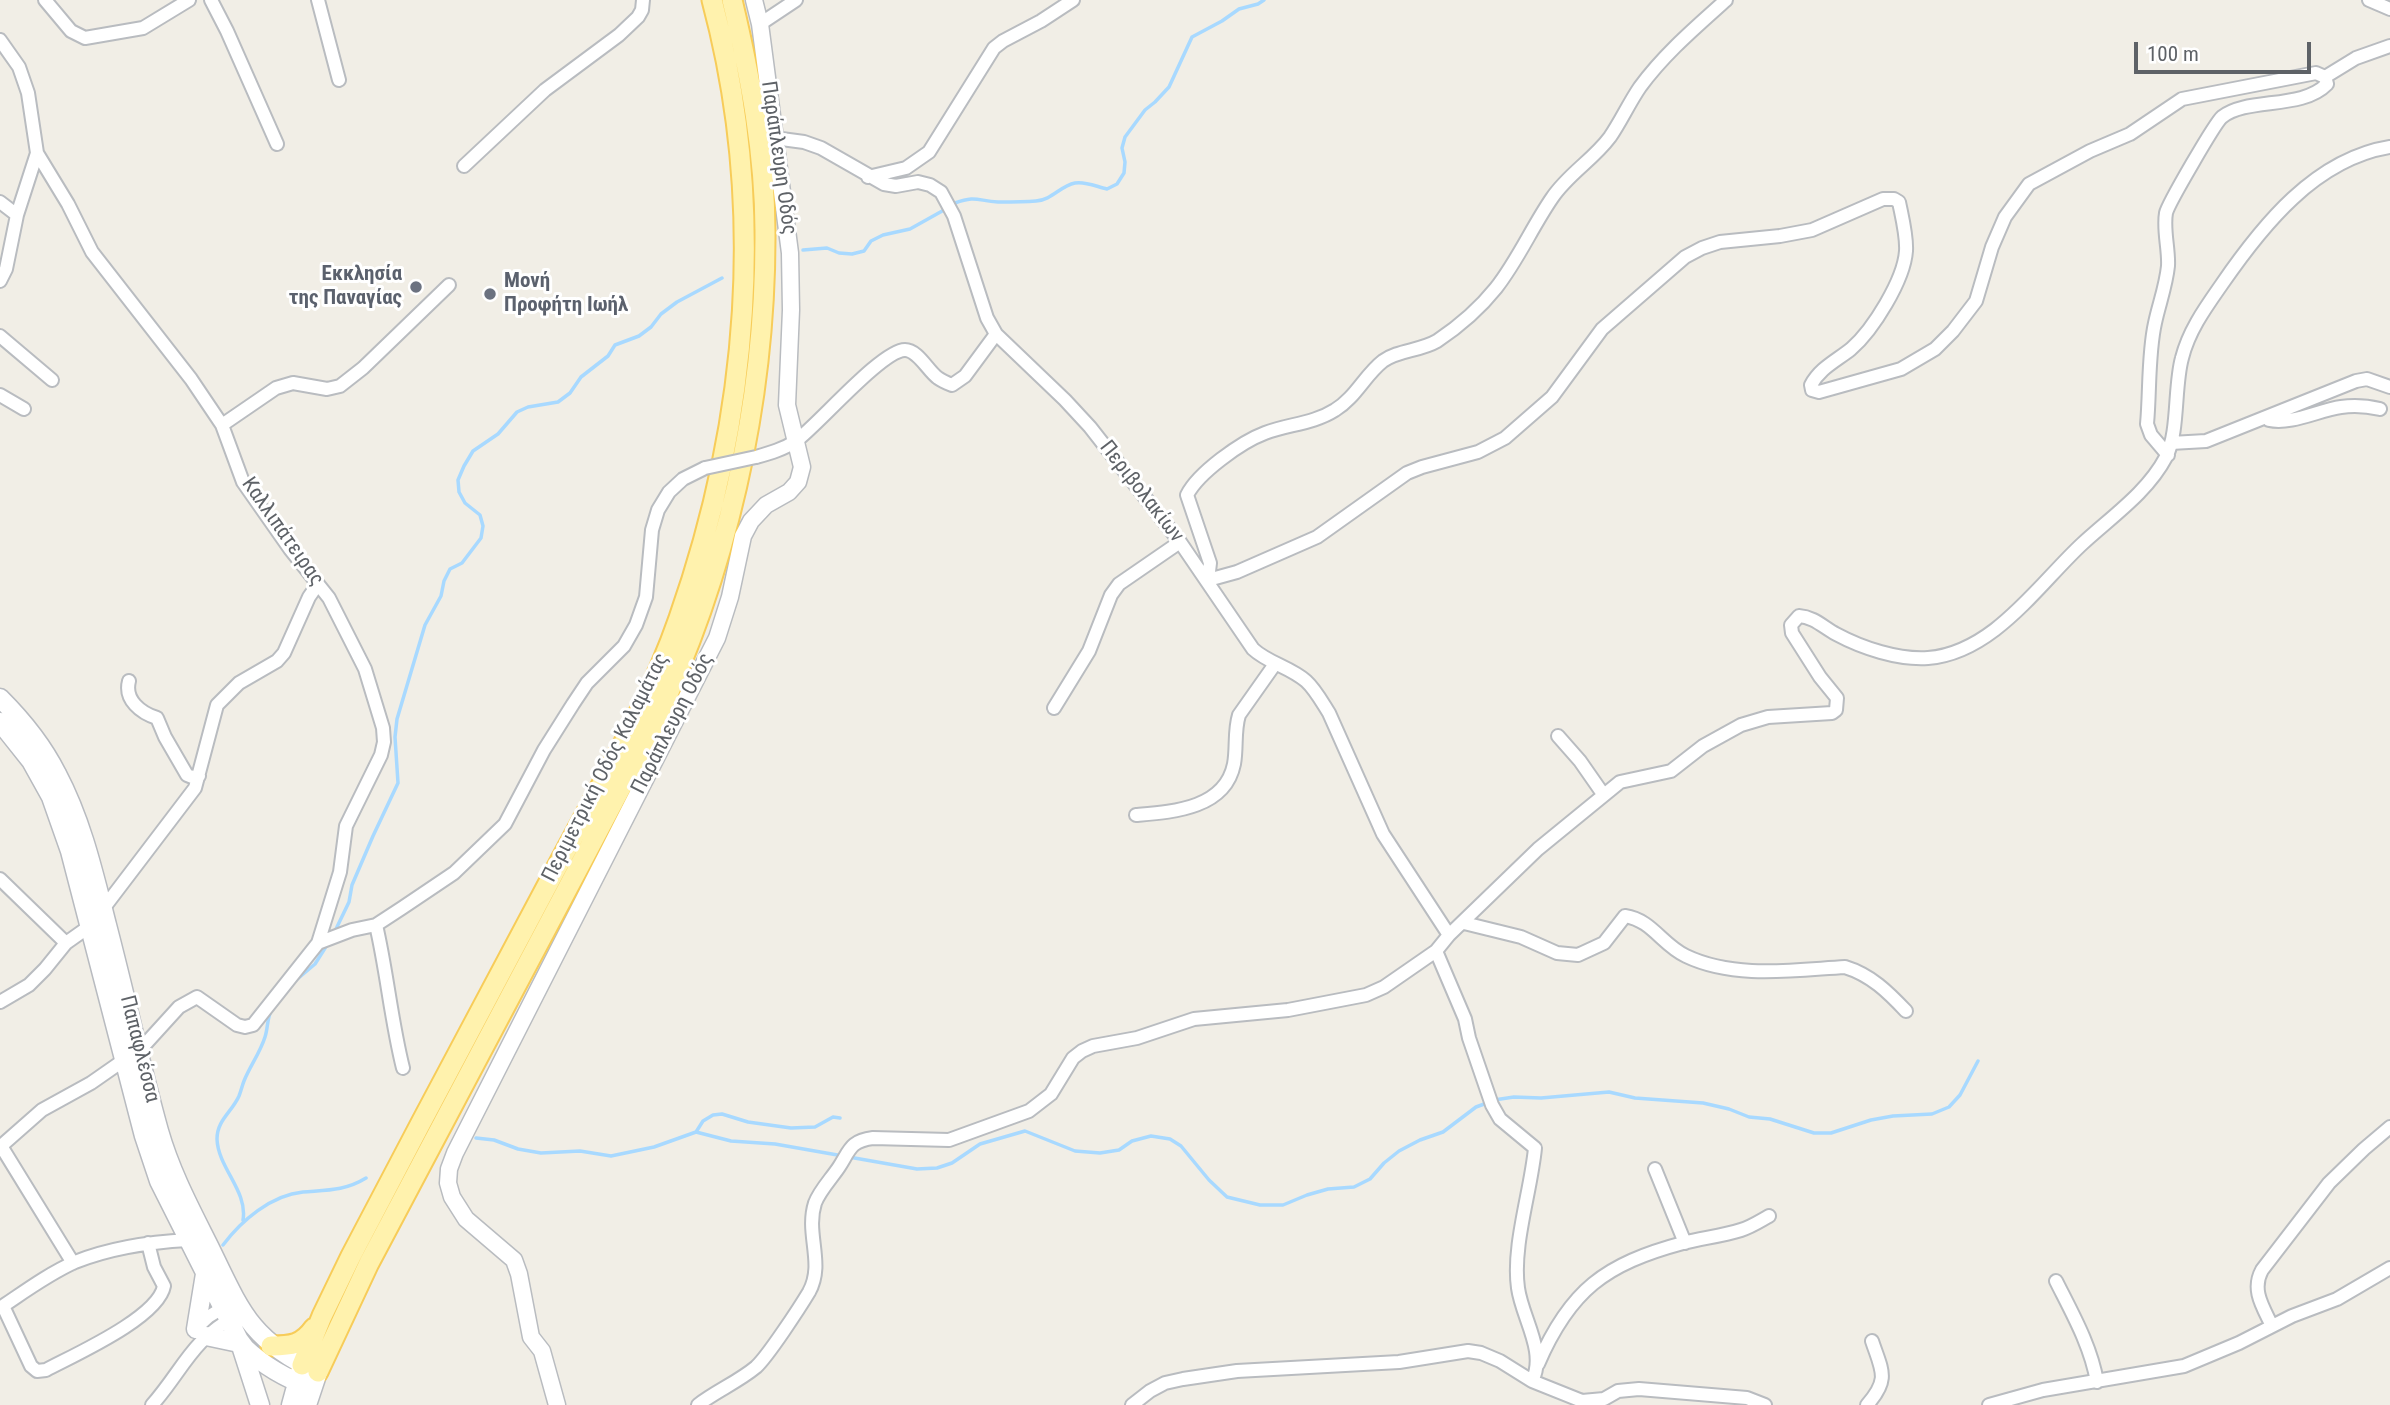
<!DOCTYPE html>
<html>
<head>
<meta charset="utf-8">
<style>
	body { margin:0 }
	#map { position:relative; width:2390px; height:1405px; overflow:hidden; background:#f1eee6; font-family:"Roboto Condensed",sans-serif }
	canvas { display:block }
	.scale { position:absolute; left:2134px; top:42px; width:177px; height:32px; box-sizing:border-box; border:4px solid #5e6267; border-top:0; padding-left:9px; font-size:21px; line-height:24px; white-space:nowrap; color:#5e6267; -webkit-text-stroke:5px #fff; paint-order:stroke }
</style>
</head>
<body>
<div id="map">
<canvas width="2390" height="1405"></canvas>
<div class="scale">100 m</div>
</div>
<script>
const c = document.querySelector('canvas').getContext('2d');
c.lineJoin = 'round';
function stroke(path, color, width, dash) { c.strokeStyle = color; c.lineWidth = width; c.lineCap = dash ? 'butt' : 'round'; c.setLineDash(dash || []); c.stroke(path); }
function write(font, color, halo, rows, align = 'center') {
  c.font = font + ' "Roboto Condensed",sans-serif'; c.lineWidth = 6; c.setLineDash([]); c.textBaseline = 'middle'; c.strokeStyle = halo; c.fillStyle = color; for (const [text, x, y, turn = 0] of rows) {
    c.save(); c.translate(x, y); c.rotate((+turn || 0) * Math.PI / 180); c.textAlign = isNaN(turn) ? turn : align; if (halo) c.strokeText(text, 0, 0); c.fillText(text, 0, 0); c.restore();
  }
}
const stream = new Path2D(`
	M 955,203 C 976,195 978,201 998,202 C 1010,202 1024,202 1036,201 C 1052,200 1060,186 1075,183 C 1086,181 1097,187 1107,189 L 1117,184 L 1124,173 L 1125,162 L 1122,148 L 1125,137 L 1145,110 L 1155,102 L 1169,87 L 1192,37 L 1222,21 L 1239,9 L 1258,4 L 1264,0
	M 803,250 L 827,248 L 839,253 L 852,254 L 864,251 L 871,241 L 883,235 L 910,229 L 944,210
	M 336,929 L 349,902 L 352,885 L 373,836 L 398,783 L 395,737 L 397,719 L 425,625 L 441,596 L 444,581 L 450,569 L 462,563 L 481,538 L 483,526 L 480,515 L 465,503 L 459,492 L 458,480 L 464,466 L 473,451 L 498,434 L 517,412 L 528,407 L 558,402 L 570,393 L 581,377 L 608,356 L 615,345 L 639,336 L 651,327 L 661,314 L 677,302 L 722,278
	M 295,981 L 315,964 L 327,945
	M 1494,1100 L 1514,1097 L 1541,1098 L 1609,1092 L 1635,1098 L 1703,1103 L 1729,1109 L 1749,1117 L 1770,1119 L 1814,1133 L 1831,1133 L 1871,1120 L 1893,1116 L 1932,1114 L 1949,1107 L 1960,1095 L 1978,1061
	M 696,1132 L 703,1121 L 713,1115 L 722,1114 L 748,1122 L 791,1128 L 815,1127 L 833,1117 L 840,1118
	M 476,1138 L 494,1140 L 518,1149 L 541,1153 L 580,1151 L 611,1156 L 654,1147 L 696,1132 L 731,1141 L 775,1144 L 917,1169 L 937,1168 L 952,1163 L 980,1144 L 1025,1131 L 1075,1151 L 1100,1153 L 1119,1150 L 1132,1141 L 1151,1136 L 1170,1139 L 1181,1146 L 1209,1180 L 1227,1197 L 1260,1205 L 1283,1205 L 1307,1195 L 1328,1189 L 1354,1187 L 1370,1179 L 1384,1163 L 1399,1151 L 1420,1140 L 1443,1132 L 1476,1107 L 1487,1103
	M 243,1220 C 248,1191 218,1168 217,1139 C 217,1120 232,1112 239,1096 C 241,1091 242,1086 244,1081 C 250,1066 260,1053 265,1037 C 268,1028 267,1019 271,1011
	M 223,1245 C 241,1221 271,1195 303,1192 C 326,1190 345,1191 366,1178`);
const minor = new Path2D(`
	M 45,0 L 71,31 L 85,38 L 143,28 L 189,0
	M 211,0 L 227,31 L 277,144
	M 318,0 L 339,80
	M 1726,0 C 1696,27 1664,54 1640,87 C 1629,103 1621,121 1610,137 C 1593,160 1568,174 1552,198 C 1532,227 1518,260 1496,288 C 1480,308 1458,327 1437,341 C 1420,351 1398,350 1383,361 C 1365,375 1355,398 1335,410 C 1313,424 1288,424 1265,433 C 1241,442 1198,473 1187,495 L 1210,563 L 1208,580 L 1237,572 L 1317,537 L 1407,473 L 1422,467 L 1478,452 L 1505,438 L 1552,397 L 1602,329 L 1685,257 L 1702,248 L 1720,242 L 1780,236 L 1812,230 L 1883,199 L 1894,199 L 1899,202 C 1902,217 1907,236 1906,251 C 1904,280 1873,330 1851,349 C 1836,361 1820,368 1811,385 L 1812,390 L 1819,392 L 1901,369 L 1935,349 L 1953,331 L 1976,301 L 1992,247 L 2005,217 L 2029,184 L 2090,151 L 2130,134 L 2182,99 L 2316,73 L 2325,77 L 2356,58 L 2390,46
	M 2369,0 L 2390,9
	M 760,24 L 796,0
	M 0,40 L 19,67 L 28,93 L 37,153 L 68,204 L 92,252 L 191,379 L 222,425 L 243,482 L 290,549 L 329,598 L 365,669 L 383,728 L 384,742 L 381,755 L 346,826 L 340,872 L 318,943
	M 774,138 L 804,142 L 821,148 L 884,184 L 896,186 L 918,182 L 930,185 L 941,192 L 954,216 L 987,318 L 996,334 L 1065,400 L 1090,427 L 1180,542 L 1253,649 C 1268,663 1290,667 1306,681 C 1315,689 1322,702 1329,713 L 1383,834 L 1449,935
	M 464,166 L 545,90 L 619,35 L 638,17 L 642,10 L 643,0
	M 868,177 L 906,168 L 929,152 L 994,48 L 1003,41 L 1041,21 L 1073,0
	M 0,202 L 17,215
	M 0,281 L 6,269 L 17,215 L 37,153
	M 0,336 L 52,380
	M 0,395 L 24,409
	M 2269,420 C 2291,425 2319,410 2341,407 C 2354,405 2367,406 2380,409
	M 222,425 L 276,388 L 293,383 L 327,389 L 340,386 L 363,368 L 449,285
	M 2171,443 L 2206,441 L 2356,381 L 2367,379 L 2390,387
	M 2168,455 L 2151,435 L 2147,424 C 2150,392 2148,354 2155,323 C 2159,304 2166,286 2168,266 C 2169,249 2163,230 2166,213 C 2168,204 2215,123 2222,117 C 2247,97 2302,110 2327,84 L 2325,77
	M 756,457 C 770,453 784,449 796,441 C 818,425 882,350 905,350 C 918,350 928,371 938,378 C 942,381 947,383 952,385 L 965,376 L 996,334
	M 129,681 C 124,700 141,713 157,718 L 165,737 L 187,775 L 192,777 L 199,776
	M 1054,708 L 1089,651 L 1111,595 L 1119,584 L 1180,542
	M 1558,736 L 1580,761 L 1603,794
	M 1136,815 C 1172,812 1225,809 1234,764 C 1237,748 1234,731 1239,715 L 1275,664
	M 0,879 L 66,943
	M 103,909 L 195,788 L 217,705 L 239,683 L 277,661 L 284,653 L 309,597 L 318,584
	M 1464,923 L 1521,937 L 1557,953 L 1578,955 L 1604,943 L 1625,916 C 1652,920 1662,945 1686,956 C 1734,979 1793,970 1845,967 C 1871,975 1888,992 1906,1011
	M 376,925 C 387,972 391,1020 403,1068
	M 1436,951 L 1465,1019 L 1469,1038 L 1492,1105 L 1500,1119 L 1535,1148 C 1531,1191 1512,1246 1518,1288 C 1522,1318 1547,1352 1532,1381
	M 0,1002 L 29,985 L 45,969 L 66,943 L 90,926
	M 139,1051 L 179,1007 L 197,997 L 237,1025 L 245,1027 L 253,1025 L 318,943 L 352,930 L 376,925 L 402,908 L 454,873 L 505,824 L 544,750 L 573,704 L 587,683 L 624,646 L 636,625 L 646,597 L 652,530 L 658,510 L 669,492 L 683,479 L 705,468
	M 1,1146 L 73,1263
	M 0,1147 L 42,1110 L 91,1083 L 124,1060
	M 1655,1169 L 1685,1243
	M 2056,1281 C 2072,1313 2091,1346 2097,1382
	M 3,1306 L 31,1366 L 37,1371 L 46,1370 C 74,1355 158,1318 164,1286 L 154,1267 L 148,1243
	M 0,1308 C 24,1292 48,1274 75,1262 C 110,1248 150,1242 188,1240
	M 2272,1326 C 2263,1307 2251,1290 2262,1270 L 2329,1183 L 2364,1149 L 2390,1127
	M 196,1328 L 208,1317 L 229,1304
	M 1538,1364 C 1570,1290 1605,1264 1683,1243 C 1702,1238 1722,1236 1741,1230 C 1751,1227 1760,1221 1769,1216
	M 152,1405 C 183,1370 191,1340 236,1316
	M 698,1405 C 716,1391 738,1382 756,1367 C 768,1356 800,1307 809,1292 C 825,1263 805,1234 815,1203 C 820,1190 831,1179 839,1167 C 850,1150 850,1141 873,1138 L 949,1140 L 1029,1111 L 1051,1094 L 1073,1058 L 1082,1051 L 1093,1046 L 1137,1038 L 1194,1019 L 1288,1010 L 1366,995 L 1384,987 L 1436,951 L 1449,935 L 1538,849 L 1620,782 L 1671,771 L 1703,746 L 1741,725 L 1768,717 L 1832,713 L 1836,710 L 1837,698 L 1820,677 L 1792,633 L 1791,625 L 1799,616 C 1814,617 1823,627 1836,634 C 1862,648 1898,660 1928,658 C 1993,653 2038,585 2082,544 C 2111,517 2147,493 2166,457 C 2179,433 2174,386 2182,358 C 2189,330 2206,307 2222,284 C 2262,226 2315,159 2390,147
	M 1132,1405 L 1150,1391 L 1165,1383 L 1183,1379 L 1237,1371 L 1399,1362 L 1468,1351 L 1481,1353 L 1500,1361 L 1532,1381 L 1582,1401 L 1604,1399 L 1618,1391 L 1639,1389 L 1747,1398 L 1765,1405
	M 1867,1405 C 1890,1379 1882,1371 1872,1341
	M 1989,1405 L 2043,1390 L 2184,1366 L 2239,1343 L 2292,1316 L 2337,1299 L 2390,1268`);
const tertiary = new Path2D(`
	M 557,1405 L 542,1351 L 531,1337 L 519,1274 L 514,1260 L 466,1219 L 452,1197 L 448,1183 L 449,1169 L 455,1153 L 717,638 L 730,597 L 743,536 L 751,521 L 766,505 L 789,492 L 798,482 L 802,467 L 787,405 L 791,310 L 790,253 L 760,24 L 754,0`);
const secondary = new Path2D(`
	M 0,698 C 22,720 43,746 57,774 C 82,821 94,874 107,925 C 125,994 140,1063 159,1131 C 171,1173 191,1210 210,1248 C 241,1312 251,1341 318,1372 L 307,1405
	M 0,722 L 31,761 L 51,797 L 70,851 L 144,1136 L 159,1181 L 239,1340 L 245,1348 C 264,1366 287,1379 312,1388
	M 196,1329 L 205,1274
	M 206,1336 L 239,1343
	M 241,1346 L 260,1405
	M 291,1405 L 300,1372`);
const primary = new Path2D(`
	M 271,1346 C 291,1346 302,1345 314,1328
	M 302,1365 L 322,1316 L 351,1256 C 419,1126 488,996 557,867 C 600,786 649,705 679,618 C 749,419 767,205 712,0
	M 318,1372 L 369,1263 L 652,729 C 726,576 766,402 765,231 C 765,154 750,75 732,0`);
const minorBridge = new Path2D(`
	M 705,468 L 756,457`);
const markers = [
	[416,287,7,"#6b7280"],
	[490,294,7,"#6b7280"]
];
const streetNames = [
	["Παράπλευρη Οδός",778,158,82],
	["Περιβολακίων",1141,492,52],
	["Καλλιπάτειρας",282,532,55],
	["Παράπλευρη Οδός",673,724,-63],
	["Περιμετρική Οδός Καλαμάτας",606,768,-63],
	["Παπαφλέσσα",139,1049,76]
];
const worshipNames = [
	["Εκκλησία",402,275],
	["της Παναγίας",402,299],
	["Μονή",504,282,"left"],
	["Προφήτη Ιωήλ",504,306,"left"]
];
stroke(stream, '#a8d9ff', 3.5);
stroke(minor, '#b9bcc0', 16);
stroke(tertiary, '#b9bcc0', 19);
stroke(secondary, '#b8bbc0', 21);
stroke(primary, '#f7cc59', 23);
stroke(minor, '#fff', 12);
stroke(tertiary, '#fff', 16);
stroke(secondary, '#fff', 18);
stroke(primary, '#fff2ad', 19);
stroke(minorBridge, '#b9bcc0', 16, []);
stroke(minorBridge, '#fff', 12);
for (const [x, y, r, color] of markers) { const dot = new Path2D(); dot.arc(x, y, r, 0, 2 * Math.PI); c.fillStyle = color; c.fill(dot); stroke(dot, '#fff', 2.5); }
write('21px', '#5e6267', '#fff', streetNames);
write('bold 21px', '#5b616d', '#fff', worshipNames, 'right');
</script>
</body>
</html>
